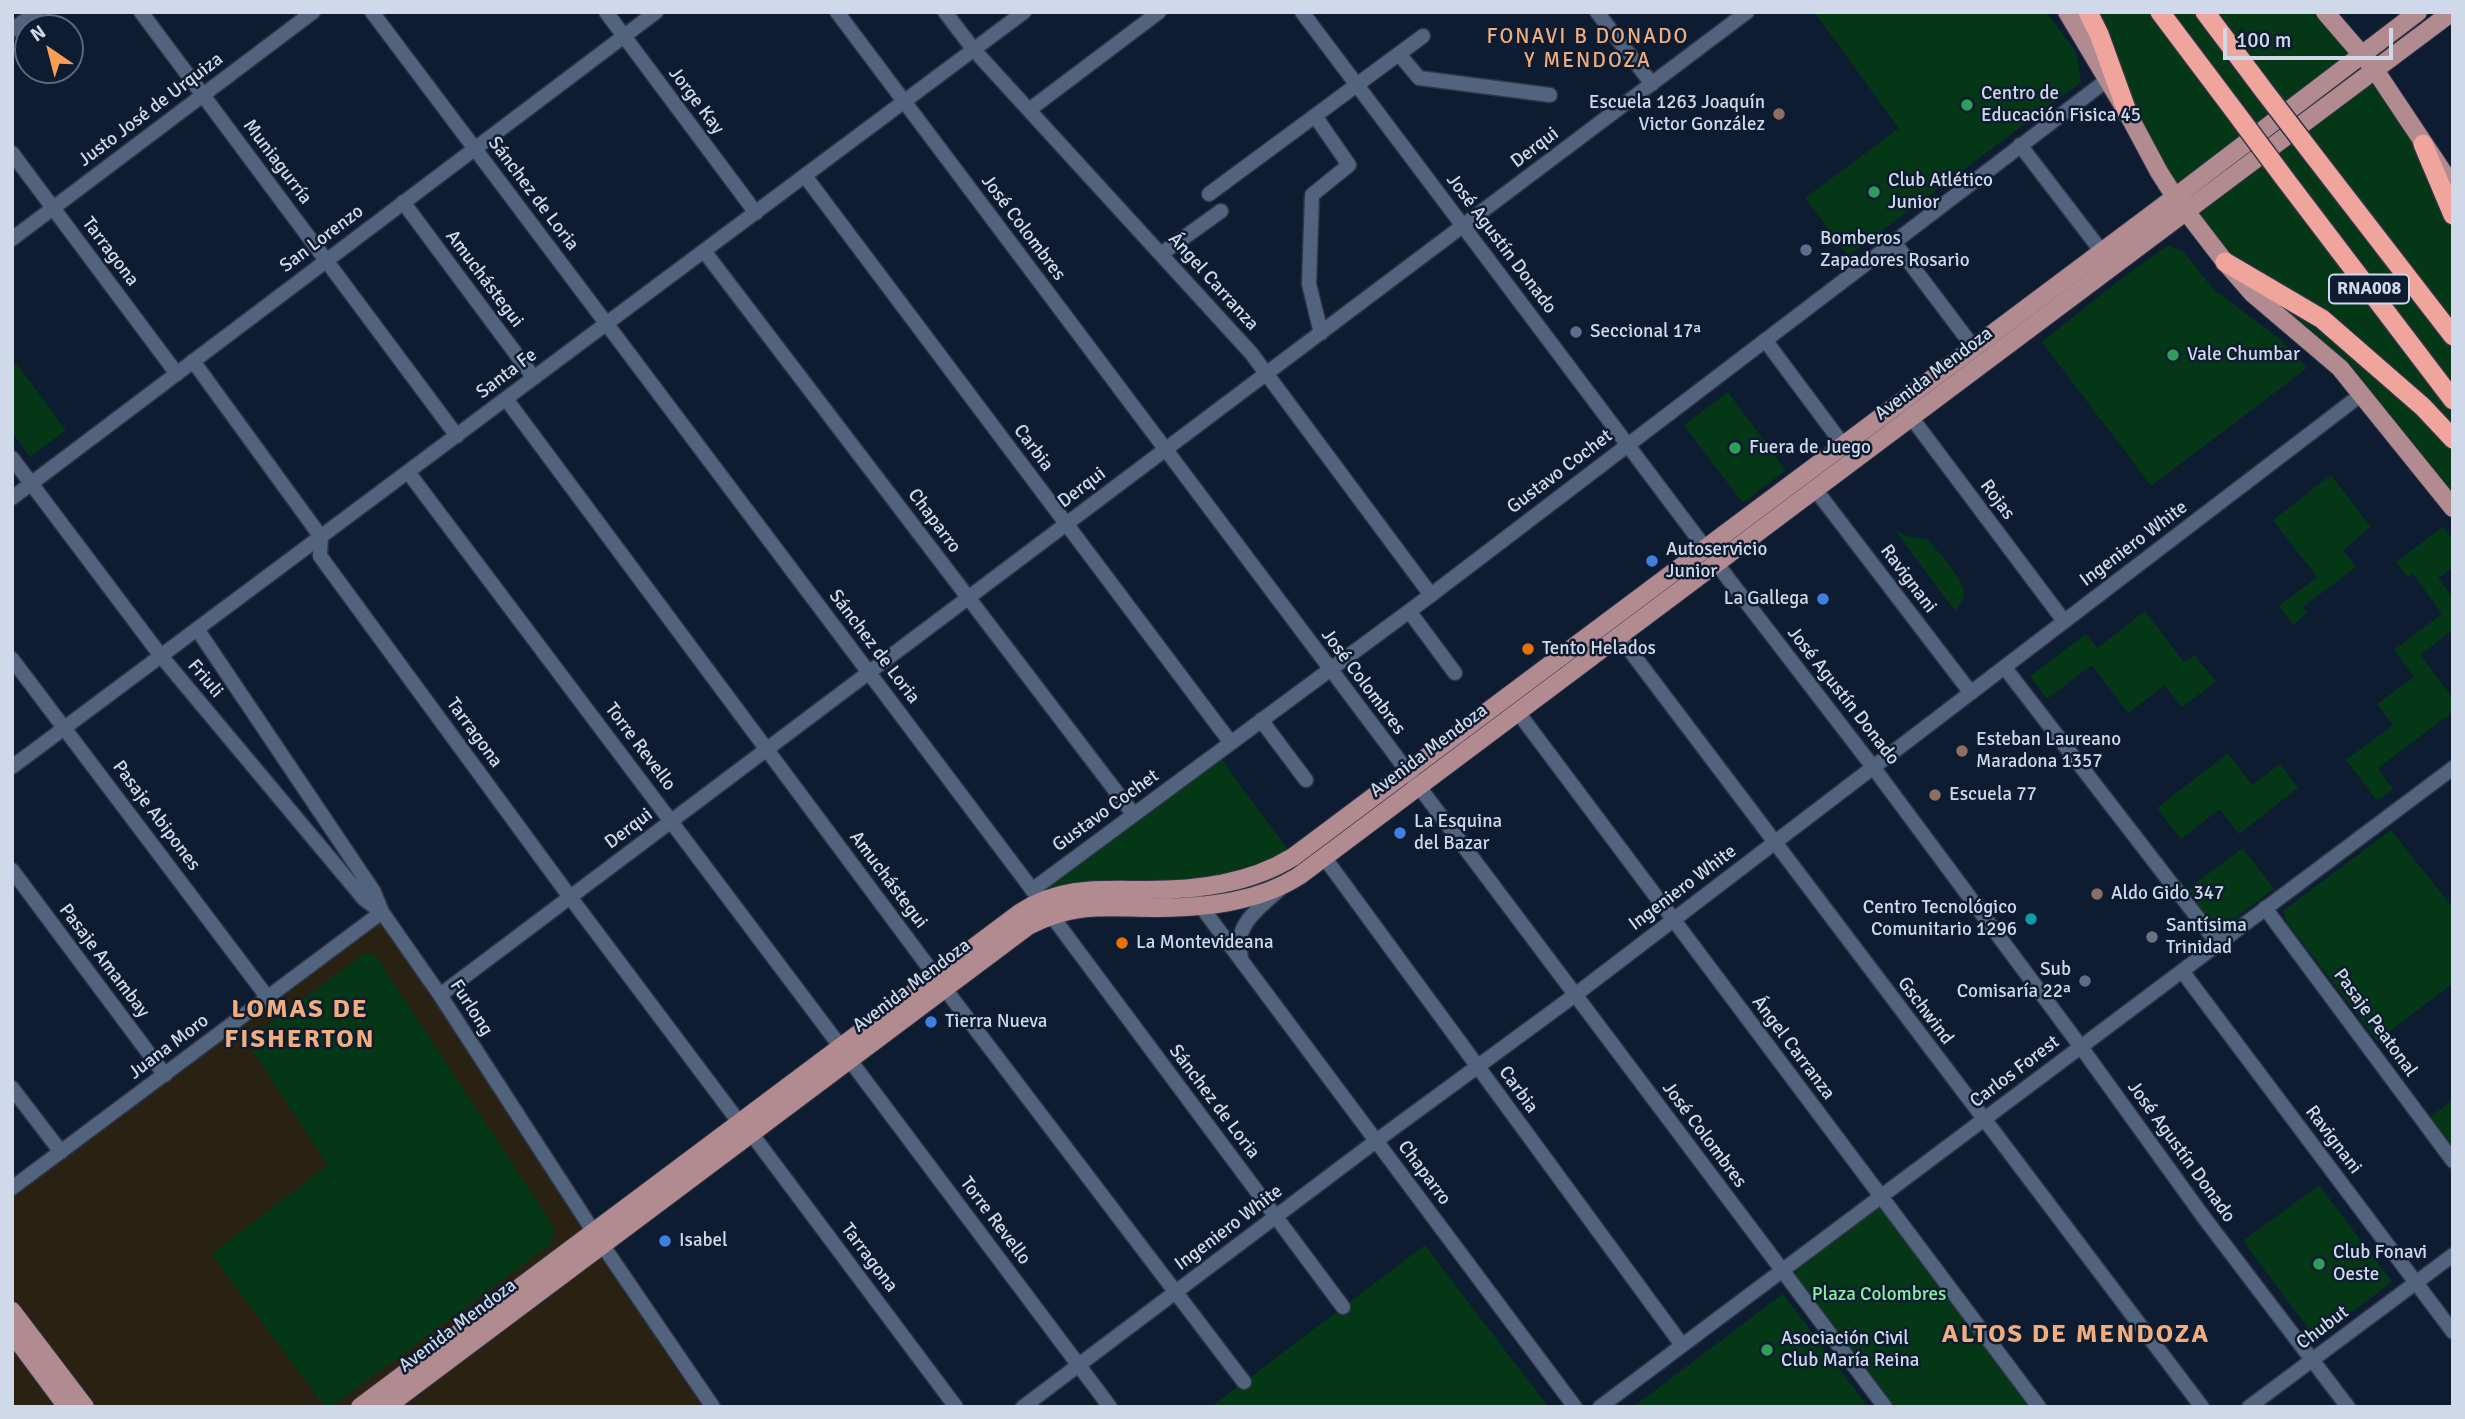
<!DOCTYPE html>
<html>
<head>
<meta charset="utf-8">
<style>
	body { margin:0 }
	#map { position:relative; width:2465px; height:1419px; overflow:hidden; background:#0e1c32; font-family:Signika,sans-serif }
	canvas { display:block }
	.frame { position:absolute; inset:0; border:14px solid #d0d9e9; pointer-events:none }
	.north { position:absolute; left:14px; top:14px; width:70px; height:70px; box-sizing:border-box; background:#0e1c32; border:2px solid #5c687b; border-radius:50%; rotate:325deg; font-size:19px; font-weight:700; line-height:28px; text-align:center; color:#d0d9e9 }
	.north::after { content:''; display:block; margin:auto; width:24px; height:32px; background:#fc9d54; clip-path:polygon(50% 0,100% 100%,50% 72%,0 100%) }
	.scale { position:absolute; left:2223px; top:28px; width:170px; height:32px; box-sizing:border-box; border:4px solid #d0d9e9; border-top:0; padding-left:9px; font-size:21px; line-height:24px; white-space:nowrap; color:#d0d9e9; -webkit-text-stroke:5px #0e1c32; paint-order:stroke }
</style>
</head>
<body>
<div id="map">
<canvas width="2465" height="1419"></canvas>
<div class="frame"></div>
<div class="north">N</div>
<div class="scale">100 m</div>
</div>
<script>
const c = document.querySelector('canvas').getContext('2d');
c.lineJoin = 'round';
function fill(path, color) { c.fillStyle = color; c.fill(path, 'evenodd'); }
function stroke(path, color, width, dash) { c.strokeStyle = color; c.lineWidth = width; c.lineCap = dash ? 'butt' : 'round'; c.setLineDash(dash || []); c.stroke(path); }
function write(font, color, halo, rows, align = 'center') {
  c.font = font + ' Signika,sans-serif'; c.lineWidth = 5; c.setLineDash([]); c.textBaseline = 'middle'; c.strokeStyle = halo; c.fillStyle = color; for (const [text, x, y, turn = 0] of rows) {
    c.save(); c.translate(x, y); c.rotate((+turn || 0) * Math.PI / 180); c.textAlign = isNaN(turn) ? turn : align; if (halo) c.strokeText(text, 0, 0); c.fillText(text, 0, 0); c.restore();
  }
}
const industrial = new Path2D(`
	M 382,912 L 713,1407 L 12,1407 L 12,1188 Z`);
const green = new Path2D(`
	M 1814,12 L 2046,12 L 2076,52 L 2081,82 L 1848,256 L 1805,198 L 1899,128 Z
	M 2067,12 L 2325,12 L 2453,187 L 2453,508 L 2362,394 L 2225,262 Z
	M 2167,246 L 2182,250 L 2214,290 L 2280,339 L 2307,368 L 2151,486 L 2042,342 L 2118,281 Z
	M 17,364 L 66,430 L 30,457 L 12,432 L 12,367 Z
	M 1728,392 L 1786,470 L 1743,503 L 1684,425 Z
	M 2331,475 L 2371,527 L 2343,550 L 2356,567 L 2303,607 L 2307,613 L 2293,625 L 2279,606 L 2317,577 L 2273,520 Z
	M 2443,527 L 2453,540 L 2453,567 L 2438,578 L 2453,598 L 2453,630 L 2420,655 L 2453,698 L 2453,712 L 2378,768 L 2393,789 L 2377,801 L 2346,760 L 2393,725 L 2377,704 L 2414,677 L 2394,650 L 2442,614 L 2413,574 L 2407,577 L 2396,562 Z
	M 1895,530 L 1907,536 L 1929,540 C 1941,557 1962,575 1965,596 L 1955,611 Z
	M 2145,611 L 2184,662 L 2195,655 L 2216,682 L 2182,707 L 2165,685 L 2128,713 L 2092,665 L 2047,699 L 2030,676 L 2086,634 L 2097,648 Z
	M 1217,753 L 1293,857 L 1249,878 L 1040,900 L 1032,890 Z
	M 2228,753 L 2252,785 L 2280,764 L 2298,788 L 2239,834 L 2220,809 L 2181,839 L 2157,808 Z
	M 2391,830 L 2453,908 L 2453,983 L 2377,1041 L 2287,922 L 2283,911 Z
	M 2243,848 L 2274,889 L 2217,932 L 2185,891 Z
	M 364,954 L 376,956 L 554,1227 L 552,1243 L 331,1407 L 325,1407 L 211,1254 L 328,1165 L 246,1041 Z
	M 2453,1100 L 2453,1147 L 2430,1117 Z
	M 2319,1185 L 2392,1282 L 2316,1339 L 2243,1241 Z
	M 1878,1208 L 1884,1209 L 2034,1407 L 1892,1407 L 1795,1278 L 1797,1269 Z
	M 1425,1245 L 1548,1407 L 1211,1407 Z
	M 1783,1294 L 1868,1407 L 1633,1407 Z`);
const minor = new Path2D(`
	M 141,12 L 457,436
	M 372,12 L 1040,900 L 1343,1307
	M 606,12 L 756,213
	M 837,12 L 1885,1407
	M 945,12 L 974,50 L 1251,353 L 1431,595
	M 1302,12 L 1730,581 L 1873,767 L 2081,1047 L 2205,1219 L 2348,1407
	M 1597,12 L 1652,84
	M 12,30 L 36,12
	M 1399,54 L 1419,78 L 1550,95
	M 1029,110 L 1159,12
	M 1315,116 L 1349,165 L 1312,195 L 1309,284 L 1321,333
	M 2020,145 L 2102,252
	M 12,153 L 177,374
	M 805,176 L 1231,743
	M 1209,194 L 1423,36
	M 403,202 L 534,378
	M 12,239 L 313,12
	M 1894,242 L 1974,348
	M 704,251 L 1134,815
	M 1161,254 L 1221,211
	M 1765,340 L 1844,446
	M 193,361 L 321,537 L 320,556 L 570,897 L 739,1122
	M 506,399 L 939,981 L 1244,1382
	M 1905,409 L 2064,621
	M 12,458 L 161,656 L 364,899 L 382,912
	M 408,472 L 840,1046
	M 1815,489 L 1971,693
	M 12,498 L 656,12
	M 1409,611 L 1455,673
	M 197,629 L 374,892 L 382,912 L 440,995 L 597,1237 L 713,1407
	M 1619,636 L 2202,1407
	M 12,659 L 268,998
	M 2005,668 L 2218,944
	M 1517,711 L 2039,1407
	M 1261,720 L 1306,780
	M 12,767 L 1024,12
	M 1324,857 L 1682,1345
	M 12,870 L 165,1075
	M 1188,889 L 1575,1407
	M 1032,890 L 1431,595 L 2107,80
	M 2265,908 L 2453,1161
	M 1241,957 C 1232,926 1259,908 1280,889
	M 2182,971 L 2453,1332
	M 440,995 L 1747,12
	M 849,1059 L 1110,1407
	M 12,1088 L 61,1152
	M 751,1133 L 956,1407
	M 12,1188 L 382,912
	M 1023,1407 L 1376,1141 L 1575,995 L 2362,394
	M 1600,1407 L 2453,768
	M 2249,1407 L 2453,1255`);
const major = new Path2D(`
	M 2067,12 L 2128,114 L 2159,172 L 2175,197 L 2225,262 L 2253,294 L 2340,368 L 2453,508
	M 2325,12 L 2375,70 L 2453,187
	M 12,1311 L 85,1407
	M 12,1333 L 67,1407
	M 360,1407 L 1021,912 C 1062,886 1100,890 1147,890 C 1197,890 1249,884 1293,857 L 2175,197 L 2418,12
	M 386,1407 L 1028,926 C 1076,901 1108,908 1159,908 C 1208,907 1258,902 1299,876 L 2452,12`);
const highway = new Path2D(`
	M 2088,12 L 2099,34 L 2128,114
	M 2160,12 L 2236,113
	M 2205,12 L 2265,92
	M 2423,144 L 2453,215
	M 2314,156 L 2453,336
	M 2285,179 L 2453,400
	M 2225,262 L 2322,319 L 2423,407 L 2453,439`);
const highwayBridge = new Path2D(`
	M 2265,92 L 2314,156
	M 2236,113 L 2285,179`);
const markers = [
	[1967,105,7,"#2e9e5b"],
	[1779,114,7,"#8d6e63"],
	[1874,192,7,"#2e9e5b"],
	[1806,250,7,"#5c6f8a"],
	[1576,332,7,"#5c6f8a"],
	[2173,355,7,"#2e9e5b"],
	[1735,448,7,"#2e9e5b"],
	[1652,561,7,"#3f7fe0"],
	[1823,599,7,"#3f7fe0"],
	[1528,649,7,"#e8710a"],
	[1962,751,7,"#8d6e63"],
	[1935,795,7,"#8d6e63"],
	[1400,833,7,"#3f7fe0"],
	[2097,894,7,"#8d6e63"],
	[2031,919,7,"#0f9aa8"],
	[2152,937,7,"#6b7280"],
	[1122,943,7,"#e8710a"],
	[2085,981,7,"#5c6f8a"],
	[931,1022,7,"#3f7fe0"],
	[665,1241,7,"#3f7fe0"],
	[2319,1264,7,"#2e9e5b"],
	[1767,1350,7,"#2e9e5b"]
];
const shields = [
	[2369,289,80]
];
const shieldNames = [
	["RNA008",2369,289]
];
const poiNames = [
	["Centro de",1981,94],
	["Educación Fisica 45",1981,116],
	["Escuela 1263 Joaquín",1765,103,"right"],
	["Victor González",1765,125,"right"],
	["Club Atlético",1888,181],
	["Junior",1888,203],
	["Bomberos",1820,239],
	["Zapadores Rosario",1820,261],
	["Seccional 17ª",1590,332],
	["Vale Chumbar",2187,355],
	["Fuera de Juego",1749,448],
	["Autoservicio",1666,550],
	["Junior",1666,572],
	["La Gallega",1809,599,"right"],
	["Tento Helados",1542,649],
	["Esteban Laureano",1976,740],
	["Maradona 1357",1976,762],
	["Escuela 77",1949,795],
	["La Esquina",1414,822],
	["del Bazar",1414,844],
	["Aldo Gido 347",2111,894],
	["Centro Tecnológico",2017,908,"right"],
	["Comunitario 1296",2017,930,"right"],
	["Santísima",2166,926],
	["Trinidad",2166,948],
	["La Montevideana",1136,943],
	["Sub",2071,970,"right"],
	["Comisaría 22ª",2071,992,"right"],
	["Tierra Nueva",945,1022],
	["Isabel",679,1241],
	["Club Fonavi",2333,1253],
	["Oeste",2333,1275],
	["Asociación Civil",1781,1339],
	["Club María Reina",1781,1361]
];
const streetNames = [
	["Jorge Kay",696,101,53],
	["Justo José de Urquiza",151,110,-37],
	["Derqui",1535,148,-37],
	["Muniagurría",277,162,53],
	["Sánchez de Loria",533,194,53],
	["José Colombres",1023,228,53],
	["San Lorenzo",322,239,-37],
	["José Agustín Donado",1501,244,53],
	["Tarragona",110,252,53],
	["Amuchástegui",484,279,53],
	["Ángel Carranza",1213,282,48],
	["Santa Fe",507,374,-37],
	["Avenida Mendoza",1934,374,-37],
	["Carbia",1033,448,53],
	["Gustavo Cochet",1560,472,-37],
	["Derqui",1082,488,-37],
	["Rojas",1997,500,53],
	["Chaparro",934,521,53],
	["Ingeniero White",2134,544,-37],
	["Ravignani",1908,579,53],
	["Sánchez de Loria",874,647,53],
	["Friuli",205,679,50],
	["José Colombres",1363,682,53],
	["José Agustín Donado",1843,696,52],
	["Tarragona",474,733,54],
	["Torre Revello",640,747,53],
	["Avenida Mendoza",1429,751,-37],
	["Gustavo Cochet",1106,811,-36],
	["Pasaje Abipones",156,816,53],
	["Derqui",629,829,-37],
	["Amuchástegui",888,880,53],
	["Ingeniero White",1683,888,-37],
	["Pasaje Amambay",104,961,53],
	["Avenida Mendoza",912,986,-37],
	["Furlong",471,1008,57],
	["Gschwind",1925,1011,53],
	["Pasaje Peatonal",2375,1023,54],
	["Juana Moro",169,1047,-37],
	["Ángel Carranza",1793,1048,53],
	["Carlos Forest",2015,1072,-37],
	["Carbia",1518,1090,54],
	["Sánchez de Loria",1214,1102,53],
	["José Colombres",1704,1135,53],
	["Ravignani",2333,1140,53],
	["José Agustín Donado",2181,1152,54],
	["Chaparro",1424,1173,53],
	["Torre Revello",995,1221,53],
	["Ingeniero White",1229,1228,-37],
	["Tarragona",869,1258,53],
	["Avenida Mendoza",458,1326,-37],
	["Chubut",2323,1328,-37]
];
const parkNames = [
	["Plaza Colombres",1879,1295]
];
const neighbourhoodNames = [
	["FONAVI B DONADO",1588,37],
	["Y MENDOZA",1588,61]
];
const districtNames = [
	["LOMAS DE",300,1010],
	["FISHERTON",300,1040],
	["ALTOS DE MENDOZA",2076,1335]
];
fill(industrial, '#292212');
fill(green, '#033715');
stroke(minor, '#2e3447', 17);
stroke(major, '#2e3447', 20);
stroke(highway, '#2e3447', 22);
stroke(minor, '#52637e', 14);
stroke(major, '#b18b90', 18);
stroke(highway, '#f0a59c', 19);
stroke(highwayBridge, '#2e3447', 22, []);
stroke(highwayBridge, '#f0a59c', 19);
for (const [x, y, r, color] of markers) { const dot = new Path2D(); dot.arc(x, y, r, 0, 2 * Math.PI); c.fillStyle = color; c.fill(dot); stroke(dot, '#0e1c32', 2.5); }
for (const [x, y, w] of shields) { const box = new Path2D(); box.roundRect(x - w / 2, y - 14.5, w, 29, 5); c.fillStyle = '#0e1c32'; c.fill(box); stroke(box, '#d0d9e9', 2); }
write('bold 18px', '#d0d9e9', null, shieldNames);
write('19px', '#d0d9e9', '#0e1c32', poiNames, 'left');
write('19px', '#d0d9e9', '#0e1c32', streetNames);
write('19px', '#8befa0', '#0e1c32', parkNames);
c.letterSpacing = '2px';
write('21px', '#f0ad7e', '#0e1c32', neighbourhoodNames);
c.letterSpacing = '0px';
c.letterSpacing = '2px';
write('bold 26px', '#f0ad7e', '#0e1c32', districtNames);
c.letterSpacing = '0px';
</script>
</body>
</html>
